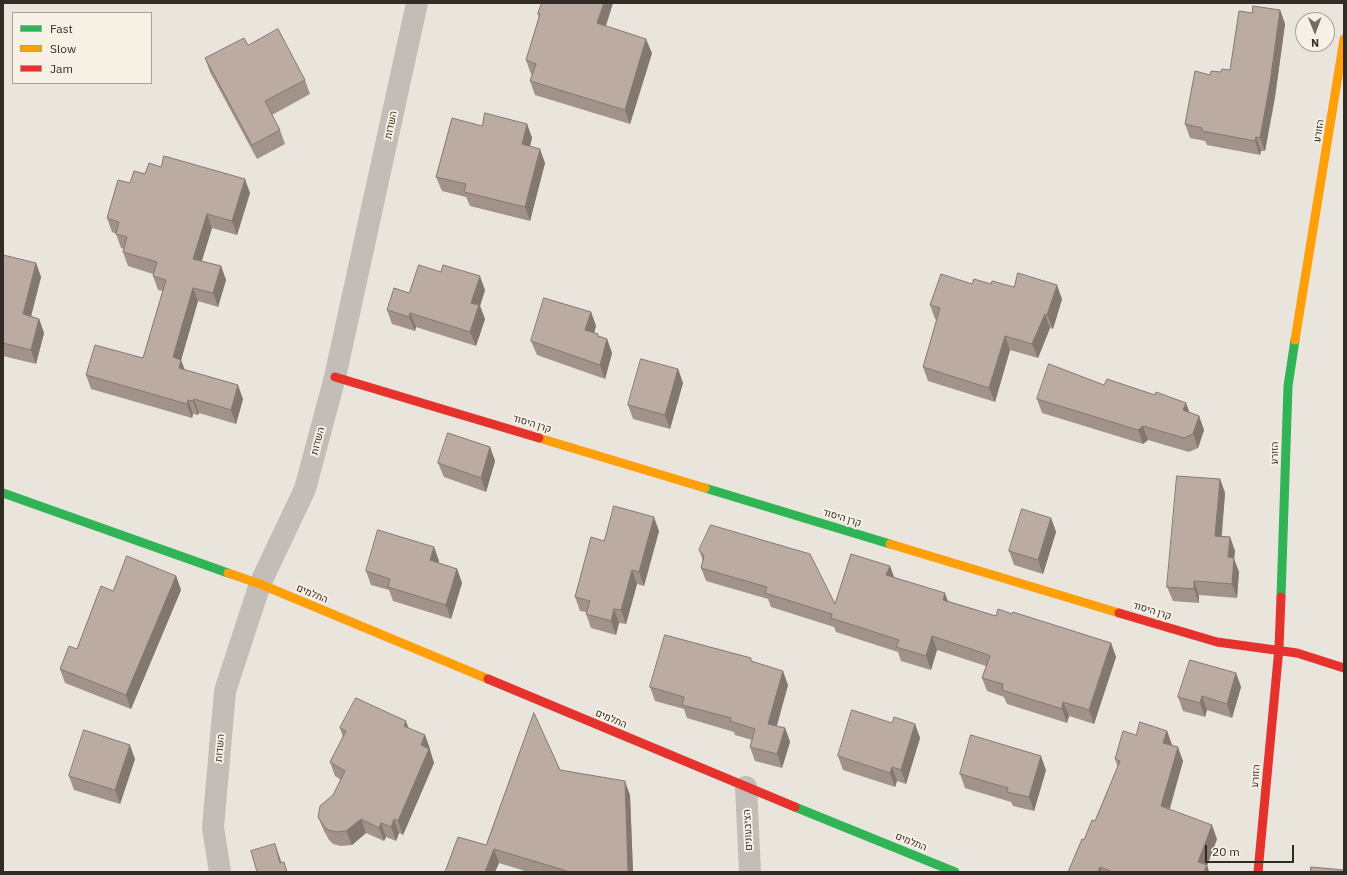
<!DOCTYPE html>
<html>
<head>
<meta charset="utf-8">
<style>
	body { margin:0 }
	#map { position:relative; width:1347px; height:875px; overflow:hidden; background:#e9e5dd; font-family:"IBM Plex Sans",sans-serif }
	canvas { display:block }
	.frame { position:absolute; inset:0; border:4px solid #322b26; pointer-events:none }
	.legend { position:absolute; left:12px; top:12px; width:140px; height:72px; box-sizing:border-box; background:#f7f0e4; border:1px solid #a8a198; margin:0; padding:5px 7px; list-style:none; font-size:12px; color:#322b26 }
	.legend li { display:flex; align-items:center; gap:8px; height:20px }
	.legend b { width:20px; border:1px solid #a8a198 }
	.north { position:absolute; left:1295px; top:12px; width:40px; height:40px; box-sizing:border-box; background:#f7f0e4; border:1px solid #a8a198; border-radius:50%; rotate:179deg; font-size:11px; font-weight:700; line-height:16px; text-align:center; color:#322b26 }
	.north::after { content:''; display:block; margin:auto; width:14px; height:18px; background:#726c66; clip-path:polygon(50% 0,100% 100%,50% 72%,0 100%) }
	.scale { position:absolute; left:1205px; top:845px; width:89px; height:18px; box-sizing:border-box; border:2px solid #322b26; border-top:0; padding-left:5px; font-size:12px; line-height:14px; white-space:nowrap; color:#322b26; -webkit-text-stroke:3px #f7f0e4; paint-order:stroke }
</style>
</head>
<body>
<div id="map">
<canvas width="1347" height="875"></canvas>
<div class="frame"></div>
<ul class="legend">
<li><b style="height:5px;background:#30b455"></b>Fast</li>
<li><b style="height:5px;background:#ff9f0a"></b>Slow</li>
<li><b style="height:5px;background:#e5322d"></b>Jam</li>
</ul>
<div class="north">N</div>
<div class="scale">20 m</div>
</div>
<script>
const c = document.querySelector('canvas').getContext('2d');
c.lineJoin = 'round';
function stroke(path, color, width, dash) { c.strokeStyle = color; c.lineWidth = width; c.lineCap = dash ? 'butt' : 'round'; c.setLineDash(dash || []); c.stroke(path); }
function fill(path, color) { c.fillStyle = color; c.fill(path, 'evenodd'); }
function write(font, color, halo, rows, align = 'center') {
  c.font = font + ' "IBM Plex Sans",Heebo,sans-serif'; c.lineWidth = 4; c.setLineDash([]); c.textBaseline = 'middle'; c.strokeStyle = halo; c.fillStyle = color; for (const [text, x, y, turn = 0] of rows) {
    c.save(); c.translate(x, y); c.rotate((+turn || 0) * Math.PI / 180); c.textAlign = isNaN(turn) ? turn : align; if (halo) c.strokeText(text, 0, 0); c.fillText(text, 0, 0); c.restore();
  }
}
const street = new Path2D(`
	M 746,787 L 750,872
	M 220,872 L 213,828 L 225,691 L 260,584 L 305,489 L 335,377 L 417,3`);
const fast = new Path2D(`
	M 705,488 L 890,544
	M 3,493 L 228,573
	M 1281,597 L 1288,386 L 1295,340
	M 795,807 L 955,872`);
const slow = new Path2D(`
	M 1295,340 L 1344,39
	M 539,438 L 705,488
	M 890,544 L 1119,613
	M 228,573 L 260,584 L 488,679`);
const jam = new Path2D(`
	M 335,377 L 539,438
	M 1119,613 L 1217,642 L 1297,653 L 1344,668
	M 488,679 L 795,807
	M 1258,872 L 1279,648 L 1281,597`);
const wall = new Path2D(`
	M 542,3 L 613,3 L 606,26 L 652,53 L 630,124 L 535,95 L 530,81 L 532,75 L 531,74 L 526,60 L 539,18 L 538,14 Z
	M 1280,10 L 1285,24 L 1275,97 L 1265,151 L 1261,151 L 1260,155 L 1207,145 L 1205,141 L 1190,138 L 1185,124 L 1221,72 L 1230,70 L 1252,13 Z
	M 248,45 L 305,80 L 310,94 L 272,115 L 280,130 L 285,144 L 257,159 L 210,72 L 205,58 Z
	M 527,124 L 532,138 L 530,146 L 545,163 L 530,221 L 470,206 L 466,197 L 442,191 L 436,177 L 482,126 Z
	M 145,174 L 250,193 L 237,235 L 212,228 L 202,261 L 221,266 L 226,280 L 218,307 L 198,301 L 181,360 L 185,370 L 243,399 L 236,424 L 199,413 L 198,415 L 193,414 L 192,418 L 91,389 L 86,375 L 143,358 L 163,291 L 158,290 L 153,276 L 153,274 L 128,266 L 123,252 L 124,249 L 121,248 L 116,234 L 112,232 L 107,218 L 130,183 Z
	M 3,255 L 36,263 L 41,277 L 31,316 L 39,319 L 44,333 L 36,364 L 3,356 Z
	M 972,284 L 1062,299 L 1053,329 L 1050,328 L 1038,358 L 1010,350 L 995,402 L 928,381 L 923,367 L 937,320 L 935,319 L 930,305 Z
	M 485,290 L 480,306 L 485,319 L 476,346 L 416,327 L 415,331 L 392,324 L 387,310 L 409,293 Z
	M 591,312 L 596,326 L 594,332 L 599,336 L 607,339 L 612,353 L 605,379 L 537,355 L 531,341 Z
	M 678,369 L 683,383 L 670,429 L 633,419 L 628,405 Z
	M 1104,385 L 1155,395 L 1186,403 L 1189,412 L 1199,416 L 1204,430 L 1198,448 L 1189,452 L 1148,440 L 1143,444 L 1042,413 L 1037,399 Z
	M 490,447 L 495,461 L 486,492 L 444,477 L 438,463 Z
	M 1220,479 L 1225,493 L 1222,536 L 1230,537 L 1235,551 L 1234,559 L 1239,572 L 1237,598 L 1199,595 L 1199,603 L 1173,601 L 1167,587 Z
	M 1051,518 L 1056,532 L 1043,574 L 1014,565 L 1009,551 Z
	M 659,531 L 644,586 L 637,584 L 626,624 L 619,623 L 616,635 L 591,628 L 586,614 L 586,612 L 580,611 L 575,597 L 604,541 Z
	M 434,547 L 439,561 L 438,563 L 457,569 L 462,583 L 451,619 L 393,601 L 389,590 L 371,585 L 366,571 Z
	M 699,550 L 835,604 L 890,566 L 894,577 L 948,601 L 996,616 L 1111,643 L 1116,657 L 1094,724 L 1069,716 L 1067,723 L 1007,704 L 1004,697 L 987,691 L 982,678 L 986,666 L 937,650 L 931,670 L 901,661 L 898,652 L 836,632 L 834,627 L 771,607 L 768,599 L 706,581 L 701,568 L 703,561 Z
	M 176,576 L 181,590 L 131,709 L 65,683 L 60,669 L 77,649 L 113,591 Z
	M 753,661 L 788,685 L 777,726 L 785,728 L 790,742 L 782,768 L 755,761 L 750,747 L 752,740 L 735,735 L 734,732 L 687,718 L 684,709 L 655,701 L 650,687 Z
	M 1236,673 L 1241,687 L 1232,718 L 1207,710 L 1205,717 L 1183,711 L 1178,697 Z
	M 892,723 L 915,724 L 920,738 L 906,784 L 897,781 L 895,787 L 843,770 L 838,756 Z
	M 340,728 L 408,728 L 425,735 L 430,749 L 430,750 L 434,763 L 403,835 L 399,833 L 396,841 L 386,837 L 384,841 L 366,833 L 352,845 L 341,846 L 333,844 L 329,840 L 324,831 L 318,817 L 333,795 L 341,780 L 335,776 L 330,762 L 343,737 Z
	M 1167,731 L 1172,745 L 1183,761 L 1170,809 L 1217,839 L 1207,865 L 1209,872 L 1068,872 L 1095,821 L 1118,768 L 1115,759 L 1136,735 Z
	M 135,759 L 120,804 L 74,790 L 69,776 Z
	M 560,770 L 630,795 L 633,872 L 528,872 L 499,863 L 495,872 L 445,872 L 486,845 Z
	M 1046,770 L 1034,811 L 1013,806 L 1011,802 L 965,788 L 960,774 Z`);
const shadedWall = new Path2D(`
	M 604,3 L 613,3 L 602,37 L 597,23 Z
	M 1280,10 L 1285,24 L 1275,97 L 1265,151 L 1260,138 Z
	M 646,39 L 652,53 L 630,124 L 625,110 Z
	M 527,124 L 532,138 L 527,158 L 522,144 Z
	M 1256,137 L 1261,151 L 1260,155 L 1255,141 Z
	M 540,149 L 545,163 L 530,221 L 525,207 Z
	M 245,179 L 250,193 L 237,235 L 232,221 Z
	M 207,214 L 212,228 L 198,272 L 193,259 Z
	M 36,263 L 41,277 L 28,328 L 23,314 Z
	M 221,266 L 226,280 L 218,307 L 213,293 Z
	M 480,276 L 485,290 L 480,306 L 485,319 L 476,346 L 470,332 L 471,303 Z
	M 1057,285 L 1062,299 L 1053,329 L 1047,315 Z
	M 193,288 L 198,301 L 178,371 L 173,357 Z
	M 591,312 L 596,326 L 591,344 L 585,330 Z
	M 410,313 L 416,327 L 415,331 L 409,317 Z
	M 1045,314 L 1050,328 L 1038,358 L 1032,344 Z
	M 39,319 L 44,333 L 36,364 L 31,350 Z
	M 1005,336 L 1010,350 L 995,402 L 989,388 Z
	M 607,339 L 612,353 L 605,379 L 600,365 Z
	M 181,360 L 186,374 L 179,368 Z
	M 678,369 L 683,383 L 670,429 L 665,415 Z
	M 238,385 L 243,399 L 236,424 L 231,410 Z
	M 194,399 L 199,413 L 198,415 L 193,401 Z
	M 188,400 L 193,414 L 192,418 L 187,404 Z
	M 1186,403 L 1191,417 L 1183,410 Z
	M 1199,416 L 1204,430 L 1198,448 L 1193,434 Z
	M 1143,426 L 1148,440 L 1143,444 L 1138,430 Z
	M 490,447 L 495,461 L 486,492 L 481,478 Z
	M 1220,479 L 1225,493 L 1220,550 L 1215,536 Z
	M 654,517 L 659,531 L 644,586 L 639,572 Z
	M 1051,518 L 1056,532 L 1043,574 L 1038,560 Z
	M 1230,537 L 1235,551 L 1234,559 L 1239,572 L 1237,598 L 1232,584 L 1228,557 Z
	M 434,547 L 439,561 L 435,574 L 430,560 Z
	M 890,566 L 895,580 L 886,575 Z
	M 457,569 L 462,583 L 451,619 L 446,605 Z
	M 632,570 L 637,584 L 626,624 L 621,610 Z
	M 176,576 L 181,590 L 131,709 L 126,695 Z
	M 1194,581 L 1199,595 L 1199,603 L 1194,589 Z
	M 945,593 L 950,607 L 943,600 Z
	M 614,609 L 619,623 L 616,635 L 611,621 Z
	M 932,636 L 937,650 L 931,670 L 926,656 Z
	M 1111,643 L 1116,657 L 1094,724 L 1089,710 Z
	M 783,671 L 788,685 L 773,738 L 768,724 Z
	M 1236,673 L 1241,687 L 1232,718 L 1227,704 Z
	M 1202,696 L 1207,710 L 1205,717 L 1200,703 Z
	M 1063,702 L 1069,716 L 1067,723 L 1062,709 Z
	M 406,721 L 411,735 L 404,726 Z
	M 915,724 L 920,738 L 906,784 L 901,770 Z
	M 785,728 L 790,742 L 782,768 L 777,754 Z
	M 1167,731 L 1172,745 L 1169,757 L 1163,743 Z
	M 425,735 L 430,749 L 430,750 L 434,763 L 403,835 L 398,821 Z
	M 130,745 L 135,759 L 120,804 L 115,790 Z
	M 1178,747 L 1183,761 L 1166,820 L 1161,806 Z
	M 1041,756 L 1046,770 L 1034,811 L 1029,797 Z
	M 892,767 L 897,781 L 895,787 L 890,773 Z
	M 625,781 L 630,795 L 633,872 L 628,872 Z
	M 361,819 L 366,833 L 352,845 L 346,831 Z
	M 394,819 L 399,833 L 396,841 L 391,827 Z
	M 381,823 L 386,837 L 384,841 L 379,828 Z
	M 1212,825 L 1217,839 L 1207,866 L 1207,865 L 1209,872 L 1201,872 L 1198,862 Z
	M 275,844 L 280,858 L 284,872 L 280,863 Z
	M 494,849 L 499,863 L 495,872 L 485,872 Z
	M 1100,867 L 1102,872 L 1098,872 Z`);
const building = new Path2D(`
	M 542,3 L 604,3 L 597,23 L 646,39 L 625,110 L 530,81 L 536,64 L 526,60 L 540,14 L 538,14 Z
	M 1253,6 L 1280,10 L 1270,83 L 1260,138 L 1256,137 L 1255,141 L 1202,131 L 1202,128 L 1185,124 L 1195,71 L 1210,75 L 1211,71 L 1221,72 L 1222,69 L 1230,70 L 1239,11 L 1252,13 Z
	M 278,29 L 305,80 L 265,101 L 280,130 L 252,145 L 205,58 L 244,38 L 248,45 Z
	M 485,113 L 527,124 L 522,144 L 540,149 L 525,207 L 464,192 L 466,184 L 436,177 L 452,118 L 482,126 Z
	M 164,156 L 245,179 L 232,221 L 207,214 L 193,259 L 221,266 L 213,293 L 193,288 L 173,357 L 181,360 L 179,368 L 238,385 L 231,410 L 194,399 L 193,401 L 188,400 L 187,404 L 86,375 L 95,345 L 143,358 L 166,280 L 153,276 L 157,262 L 123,252 L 127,237 L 116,234 L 119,222 L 107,218 L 118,180 L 130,183 L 134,171 L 145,174 L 149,163 L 161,167 Z
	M 3,255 L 36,263 L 23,314 L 39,319 L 31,350 L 3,343 Z
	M 419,265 L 441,272 L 443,265 L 480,276 L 471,303 L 479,305 L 470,332 L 410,313 L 409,317 L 387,310 L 394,288 L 409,293 Z
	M 1018,273 L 1057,285 L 1047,315 L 1045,314 L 1032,344 L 1005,336 L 989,388 L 923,367 L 940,308 L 930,305 L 941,274 L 972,284 L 974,279 L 991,284 L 992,281 L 1014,287 Z
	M 544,298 L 591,312 L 585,330 L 598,334 L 598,336 L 607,339 L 600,365 L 531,341 Z
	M 641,359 L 678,369 L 665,415 L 628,405 Z
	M 1049,364 L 1104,385 L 1107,379 L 1155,395 L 1156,392 L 1186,403 L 1183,410 L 1199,416 L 1193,434 L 1184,438 L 1143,426 L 1138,430 L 1037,399 Z
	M 448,433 L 490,447 L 481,478 L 438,463 Z
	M 1177,476 L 1220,479 L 1215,536 L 1230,537 L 1228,557 L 1234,558 L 1232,584 L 1194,581 L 1194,589 L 1167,587 Z
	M 614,506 L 654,517 L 639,572 L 632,570 L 621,610 L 614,609 L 611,621 L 586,614 L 590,601 L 575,597 L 591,537 L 604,541 Z
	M 1022,509 L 1051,518 L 1038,560 L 1009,551 Z
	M 711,525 L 810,554 L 835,604 L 851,554 L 890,566 L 886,575 L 945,593 L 943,600 L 996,616 L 998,609 L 1012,614 L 1013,612 L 1111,643 L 1089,710 L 1063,702 L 1062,709 L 1002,690 L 1003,684 L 982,678 L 990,656 L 986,654 L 932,636 L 926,656 L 896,647 L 899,640 L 831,618 L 832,614 L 765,593 L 767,587 L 701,568 L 704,556 L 699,550 Z
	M 378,530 L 434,547 L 430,560 L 457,569 L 446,605 L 388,587 L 390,579 L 366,571 Z
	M 127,556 L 176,576 L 126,695 L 60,669 L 69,646 L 77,649 L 101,586 L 113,591 Z
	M 665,635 L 751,658 L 751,661 L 783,671 L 768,724 L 785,728 L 777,754 L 750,747 L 755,729 L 730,721 L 731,718 L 682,705 L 684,697 L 650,687 Z
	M 1190,660 L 1236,673 L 1227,704 L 1202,696 L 1200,703 L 1178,697 Z
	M 356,698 L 406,721 L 404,726 L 425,735 L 421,745 L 429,749 L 398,821 L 394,819 L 391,827 L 381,823 L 379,828 L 361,819 L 346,831 L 336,832 L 328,830 L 324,826 L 318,817 L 320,806 L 333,795 L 345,771 L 330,762 L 346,731 L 340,728 Z
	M 852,710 L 892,723 L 894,717 L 915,724 L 901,770 L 892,767 L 890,773 L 838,756 Z
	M 534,713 L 560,770 L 625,781 L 628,872 L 570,872 L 494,849 L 485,872 L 445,872 L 458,837 L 486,845 Z
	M 1140,722 L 1167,731 L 1163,743 L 1178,747 L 1161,806 L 1212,825 L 1198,862 L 1207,865 L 1204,872 L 1113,872 L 1100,867 L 1098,872 L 1068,872 L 1082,839 L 1084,840 L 1092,820 L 1095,821 L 1120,761 L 1115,759 L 1123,731 L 1136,735 Z
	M 84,730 L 130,745 L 115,790 L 69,776 Z
	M 971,735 L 1041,756 L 1029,797 L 1007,792 L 1008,788 L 960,774 Z
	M 275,844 L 280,863 L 284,862 L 287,872 L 257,872 L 251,851 Z
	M 1311,867 L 1344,870 L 1344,872 L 1311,872 Z`);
const streetNames = [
	["השדות",391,125,-78],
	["הזורע",1319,131,-81],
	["קרן היסוד",532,424,17],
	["השדות",318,441,-75],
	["הזורע",1275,453,-88],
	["קרן היסוד",842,518,17],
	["התלמים",312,594,23],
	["קרן היסוד",1152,611,17],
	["התלמים",611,719,23],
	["השדות",220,748,-85],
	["הזורע",1256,776,-85],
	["הציבעונים",748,830,-93],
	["התלמים",911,842,22]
];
stroke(street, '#c2bdb7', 22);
stroke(fast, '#30b455', 9);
stroke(slow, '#ff9f0a', 9);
stroke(jam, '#e5322d', 9);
fill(wall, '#a1938a');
fill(shadedWall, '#837870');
fill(building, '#bbaba0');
stroke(building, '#837870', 1);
write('10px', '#322b26', '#f7f0e4', streetNames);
</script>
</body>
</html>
